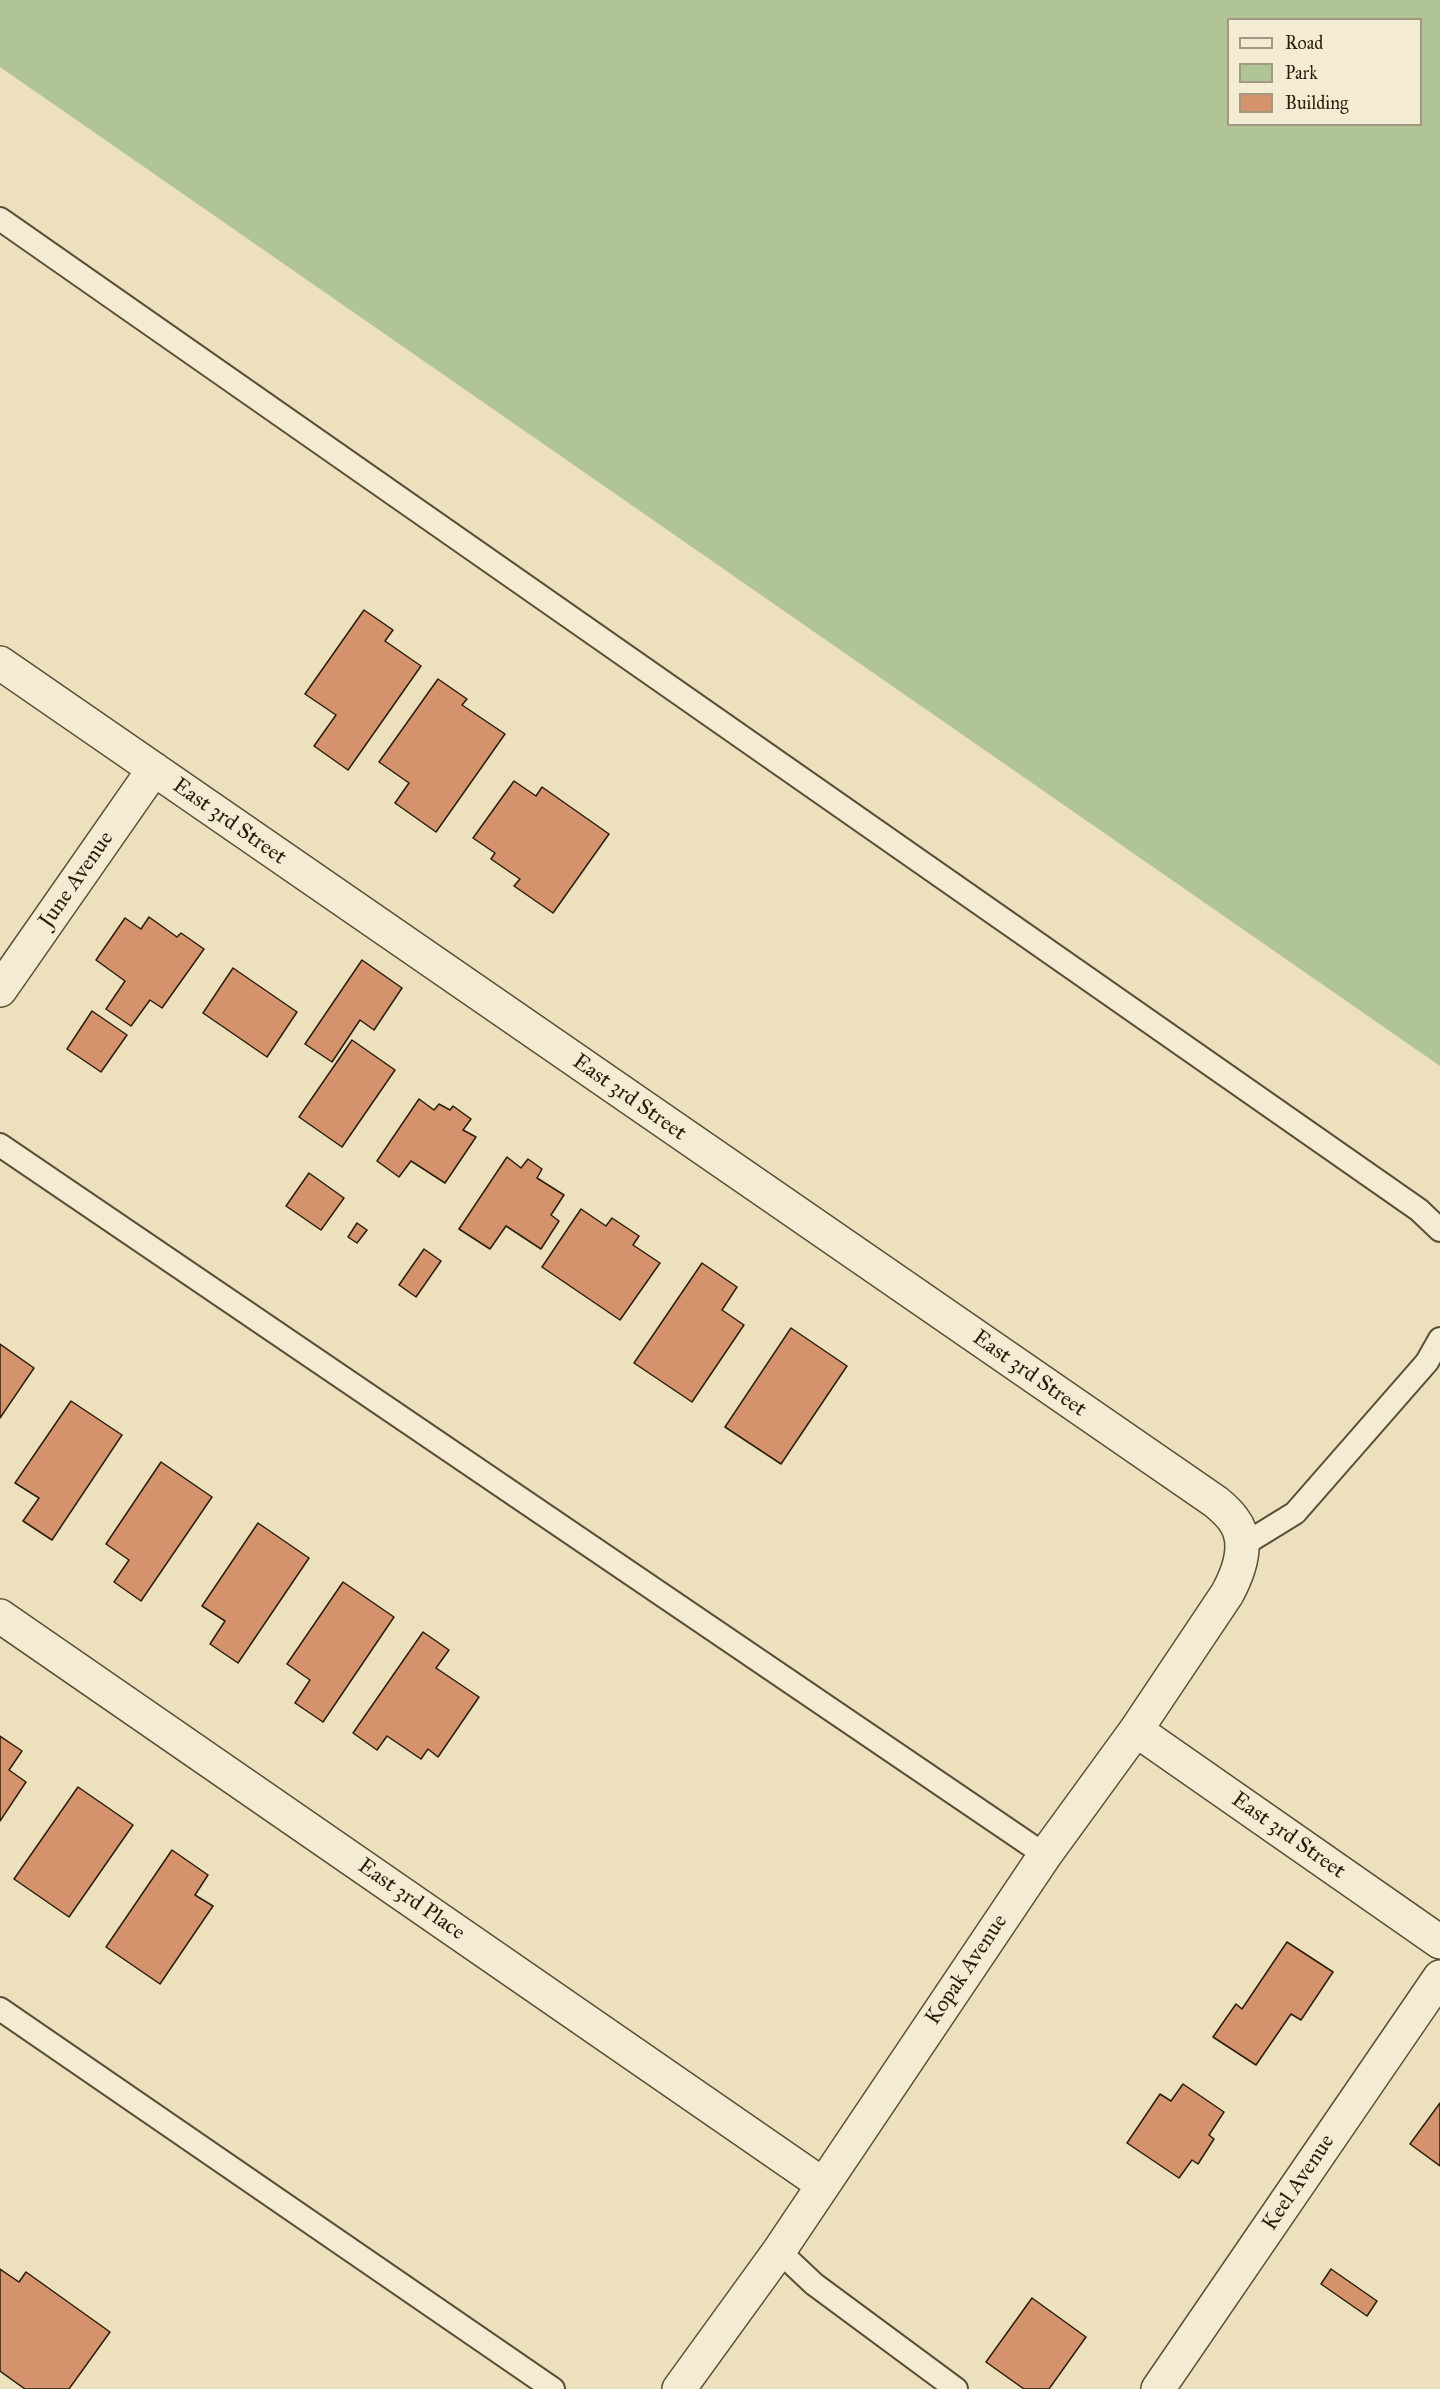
<!DOCTYPE html>
<html>
<head>
<meta charset="utf-8">
<style>
	body { margin:0 }
	#map { position:relative; width:1440px; height:2389px; overflow:hidden; background:#ece1bc; font-family:"IM FELL Great Primer",serif }
	canvas { display:block }
	.legend { position:absolute; left:1227px; top:18px; width:195px; height:108px; box-sizing:border-box; background:#f3ecd3; border:2px solid #a39983; margin:0; padding:8px 10px; list-style:none; font-size:18px; color:#2a1d0c }
	.legend li { display:flex; align-items:center; gap:12px; height:30px }
	.legend b { width:30px; border:2px solid #a39983 }
</style>
</head>
<body>
<div id="map">
<canvas width="1440" height="2389"></canvas>
<ul class="legend">
<li><b style="height:8px;background:#f3ecd3"></b>Road</li>
<li><b style="height:16px;background:#b1c496"></b>Park</li>
<li><b style="height:16px;background:#d4936d"></b>Building</li>
</ul>
</div>
<script>
const c = document.querySelector('canvas').getContext('2d');
c.lineJoin = 'round';
function fill(path, color) { c.fillStyle = color; c.fill(path, 'evenodd'); }
function stroke(path, color, width, dash) { c.strokeStyle = color; c.lineWidth = width; c.lineCap = dash ? 'butt' : 'round'; c.setLineDash(dash || []); c.stroke(path); }
function write(font, color, halo, rows, align = 'center') {
  c.font = font + ' "IM FELL Great Primer",serif'; c.lineWidth = 5; c.setLineDash([]); c.textBaseline = 'middle'; c.strokeStyle = halo; c.fillStyle = color; for (const [text, x, y, turn = 0] of rows) {
    c.save(); c.translate(x, y); c.rotate((+turn || 0) * Math.PI / 180); c.textAlign = isNaN(turn) ? turn : align; if (halo) c.strokeText(text, 0, 0); c.fillText(text, 0, 0); c.restore();
  }
}
const green = new Path2D(`
	M 0,0 L 1440,0 L 1440,1066 L 0,67 ZM 1228,20 L 1420,20 L 1420,124 L 1228,124 Z`);
const building = new Path2D(`
	M 364,610 L 393,630 L 385,641 L 421,666 L 348,770 L 314,746 L 336,715 L 305,694 Z
	M 438,679 L 467,699 L 462,705 L 505,734 L 436,832 L 395,803 L 409,783 L 379,762 Z
	M 514,781 L 536,796 L 542,787 L 609,834 L 553,913 L 514,886 L 520,879 L 491,859 L 495,853 L 473,838 Z
	M 149,917 L 177,937 L 181,933 L 204,949 L 162,1008 L 150,1000 L 131,1026 L 106,1009 L 125,981 L 96,960 L 125,918 L 141,929 Z
	M 362,960 L 402,988 L 374,1030 L 360,1020 L 332,1062 L 305,1044 Z
	M 233,968 L 297,1012 L 267,1057 L 203,1013 Z
	M 92,1011 L 127,1035 L 101,1072 L 67,1049 Z
	M 352,1040 L 395,1070 L 342,1147 L 299,1117 Z
	M 419,1099 L 434,1110 L 439,1104 L 450,1110 L 453,1106 L 471,1119 L 463,1130 L 476,1137 L 445,1183 L 411,1161 L 399,1177 L 377,1161 Z
	M 507,1157 L 521,1168 L 528,1159 L 542,1169 L 537,1178 L 564,1195 L 551,1215 L 559,1221 L 541,1249 L 506,1226 L 490,1249 L 459,1229 Z
	M 309,1173 L 344,1198 L 321,1230 L 286,1206 Z
	M 581,1209 L 606,1226 L 612,1218 L 639,1236 L 633,1245 L 660,1263 L 620,1320 L 542,1267 Z
	M 357,1223 L 367,1230 L 357,1243 L 348,1237 Z
	M 424,1249 L 441,1261 L 416,1297 L 399,1285 Z
	M 702,1263 L 737,1287 L 722,1310 L 744,1325 L 692,1402 L 634,1363 Z
	M 791,1328 L 847,1366 L 781,1464 L 725,1427 Z
	M 0,1344 L 34,1368 L 0,1418 Z
	M 71,1401 L 122,1435 L 52,1540 L 23,1521 L 39,1498 L 15,1483 Z
	M 161,1462 L 212,1497 L 141,1601 L 114,1582 L 129,1560 L 106,1544 Z
	M 258,1523 L 309,1558 L 238,1663 L 210,1644 L 225,1621 L 202,1606 Z
	M 343,1582 L 394,1617 L 323,1722 L 295,1703 L 310,1680 L 287,1664 Z
	M 423,1632 L 449,1650 L 436,1668 L 479,1697 L 438,1757 L 428,1749 L 421,1759 L 387,1736 L 377,1750 L 353,1733 Z
	M 0,1736 L 22,1751 L 9,1770 L 26,1782 L 0,1821 Z
	M 78,1787 L 133,1825 L 69,1917 L 14,1879 Z
	M 172,1850 L 208,1875 L 195,1895 L 213,1906 L 160,1984 L 106,1947 Z
	M 1287,1942 L 1333,1972 L 1301,2020 L 1291,2014 L 1256,2065 L 1213,2037 L 1236,2004 L 1242,2009 Z
	M 1183,2084 L 1224,2112 L 1209,2135 L 1214,2139 L 1198,2164 L 1192,2160 L 1179,2178 L 1127,2143 L 1160,2094 L 1171,2101 Z
	M 1440,2103 L 1440,2166 L 1410,2144 Z
	M 0,2269 L 19,2282 L 26,2272 L 110,2332 L 69,2389 L 25,2389 L 0,2371 Z
	M 1331,2269 L 1377,2301 L 1367,2316 L 1321,2284 Z
	M 1032,2298 L 1086,2337 L 1049,2389 L 1024,2389 L 986,2362 Z`);
const service = new Path2D(`
	M 0,219 L 1419,1210 L 1440,1230
	M 0,1145 L 1045,1855
	M 1243,1545 L 1295,1513 L 1427,1362 L 1440,1339
	M 0,2009 L 553,2389
	M 779,2251 L 814,2284 L 956,2389`);
const minor = new Path2D(`
	M 0,663 L 1216,1502 C 1222,1507 1228,1512 1233,1519 C 1251,1542 1239,1572 1227,1594 L 1136,1730 L 1045,1855 L 779,2251 L 679,2389
	M 0,990 L 154,769
	M 0,1616 L 822,2184
	M 1136,1730 L 1440,1942
	M 1158,2389 L 1440,1977`);
const streetNames = [
	["East 3rd Street",229,822,35],
	["June Avenue",77,880,-55],
	["East 3rd Street",629,1098,35],
	["East 3rd Street",1029,1374,35],
	["East 3rd Street",1288,1836,35],
	["East 3rd Place",411,1900,35],
	["Kopak Avenue",967,1970,-56],
	["Keel Avenue",1299,2183,-56]
];
fill(green, '#b1c496');
fill(building, '#d4936d');
stroke(building, '#2a1d0c', 1.5);
stroke(service, '#5a4e38', 26);
stroke(minor, '#5a4e38', 36);
stroke(service, '#f3ecd3', 22);
stroke(minor, '#f3ecd3', 33);
write('22px', '#2a1d0c', '#f3ecd3', streetNames);
</script>
</body>
</html>
